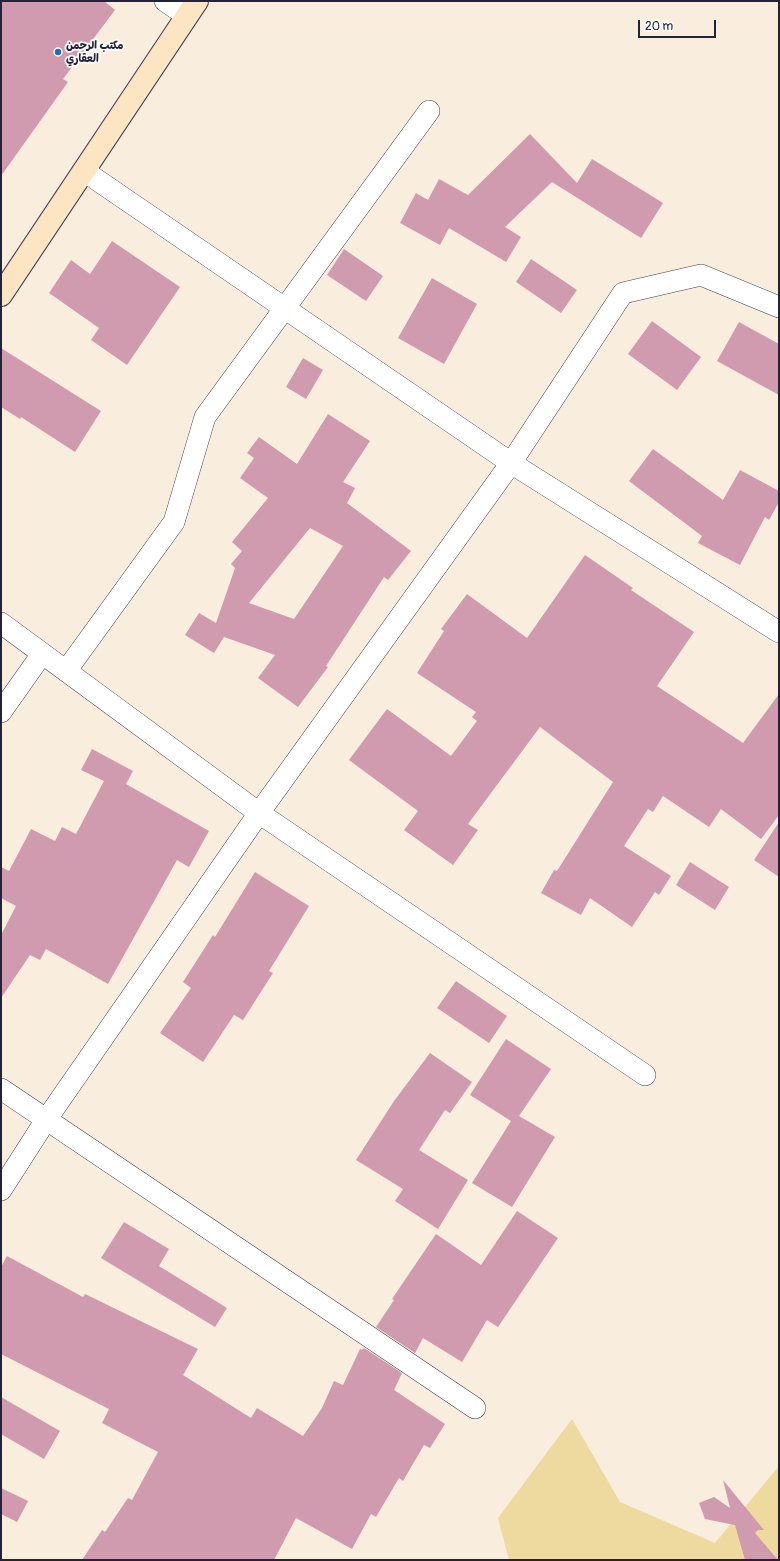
<!DOCTYPE html>
<html>
<head>
<meta charset="utf-8">
<style>
	body { margin:0 }
	#map { position:relative; width:780px; height:1561px; overflow:hidden; background:#f9edde; font-family:Pangolin,sans-serif }
	canvas { display:block }
	.frame { position:absolute; inset:0; border:2px solid #22223b; pointer-events:none }
	.scale { position:absolute; left:638px; top:20px; width:78px; height:18px; box-sizing:border-box; border:2px solid #22223b; border-top:0; padding-left:5px; font-size:12px; line-height:14px; white-space:nowrap; color:#22223b; -webkit-text-stroke:3px #fff; paint-order:stroke }
</style>
</head>
<body>
<div id="map">
<canvas width="780" height="1561"></canvas>
<div class="frame"></div>
<div class="scale">20 m</div>
</div>
<script>
const c = document.querySelector('canvas').getContext('2d');
c.lineJoin = 'round';
function fill(path, color) { c.fillStyle = color; c.fill(path, 'evenodd'); }
function stroke(path, color, width, dash) { c.strokeStyle = color; c.lineWidth = width; c.lineCap = dash ? 'butt' : 'round'; c.setLineDash(dash || []); c.stroke(path); }
function write(font, color, halo, rows, align = 'center') {
  c.font = font + ' Pangolin,"Playpen Sans Arabic",sans-serif'; c.lineWidth = 3.5; c.setLineDash([]); c.textBaseline = 'middle'; c.strokeStyle = halo; c.fillStyle = color; for (const [text, x, y, turn = 0] of rows) {
    c.save(); c.translate(x, y); c.rotate((+turn || 0) * Math.PI / 180); c.textAlign = isNaN(turn) ? turn : align; if (halo) c.strokeText(text, 0, 0); c.fillText(text, 0, 0); c.restore();
  }
}
const sand = new Path2D(`
	M 572,1419 L 620,1502 L 715,1543 L 779,1466 L 779,1560 L 509,1560 L 498,1518 Z`);
const building = new Path2D(`
	M 1,1 L 104,1 L 115,10 L 63,79 L 68,82 L 1,176 Z
	M 530,134 L 577,183 L 592,159 L 663,203 L 641,238 L 552,182 L 505,227 L 521,237 L 506,262 L 449,228 L 440,245 L 400,223 L 416,193 L 428,200 L 439,179 L 468,195 Z
	M 112,241 L 180,287 L 127,365 L 91,340 L 99,328 L 49,293 L 71,260 L 90,274 Z
	M 344,249 L 383,276 L 366,301 L 327,275 Z
	M 531,259 L 577,290 L 561,313 L 516,282 Z
	M 432,278 L 477,304 L 444,364 L 398,338 Z
	M 652,321 L 701,357 L 677,390 L 628,354 Z
	M 739,322 L 779,344 L 779,395 L 717,361 Z
	M 1,348 L 101,411 L 75,452 L 21,417 L 20,419 L 1,407 Z
	M 303,358 L 323,370 L 306,399 L 286,387 Z
	M 328,414 L 370,441 L 343,482 L 355,488 L 347,503 L 411,551 L 388,580 L 384,577 L 326,666 L 328,667 L 298,707 L 258,678 L 275,655 L 224,637 L 214,653 L 185,635 L 199,613 L 216,623 L 235,568 L 231,564 L 242,551 L 232,542 L 268,498 L 240,478 L 254,458 L 247,453 L 259,437 L 297,464 ZM 310,528 L 343,546 L 294,619 L 249,603 Z
	M 653,449 L 723,500 L 740,470 L 779,491 L 779,502 L 769,520 L 765,517 L 740,565 L 698,543 L 702,536 L 629,481 Z
	M 585,555 L 633,588 L 631,590 L 694,632 L 657,686 L 743,743 L 779,694 L 779,815 L 761,839 L 721,809 L 709,827 L 663,796 L 653,812 L 648,809 L 624,846 L 671,876 L 659,895 L 655,892 L 632,927 L 590,898 L 581,915 L 541,893 L 554,870 L 557,871 L 613,782 L 540,727 L 468,824 L 478,830 L 453,865 L 404,830 L 418,811 L 349,760 L 387,709 L 451,756 L 477,721 L 472,717 L 476,712 L 417,673 L 444,631 L 441,629 L 467,594 L 527,638 Z
	M 92,749 L 133,771 L 126,784 L 209,831 L 189,867 L 177,860 L 108,984 L 46,949 L 40,960 L 30,955 L 1,998 L 1,935 L 16,906 L 1,898 L 1,867 L 9,871 L 31,829 L 55,841 L 62,827 L 76,834 L 104,781 L 81,770 Z
	M 779,822 L 779,877 L 754,860 Z
	M 690,862 L 729,887 L 715,910 L 676,885 Z
	M 255,872 L 309,906 L 269,971 L 273,973 L 243,1020 L 234,1015 L 203,1062 L 160,1033 L 191,988 L 183,982 L 213,935 L 215,937 Z
	M 456,981 L 507,1016 L 489,1043 L 437,1008 Z
	M 506,1039 L 551,1069 L 519,1116 L 555,1137 L 512,1207 L 472,1183 L 511,1121 L 470,1095 Z
	M 430,1053 L 472,1082 L 450,1113 L 445,1110 L 419,1150 L 468,1180 L 438,1229 L 395,1201 L 403,1189 L 356,1160 L 394,1101 Z
	M 517,1211 L 558,1238 L 498,1327 L 487,1320 L 462,1362 L 423,1338 L 415,1353 L 376,1327 L 394,1300 L 392,1299 L 436,1234 L 481,1265 Z
	M 124,1222 L 169,1249 L 159,1266 L 227,1308 L 215,1327 L 101,1258 Z
	M 7,1256 L 83,1297 L 85,1294 L 198,1349 L 183,1375 L 251,1418 L 257,1408 L 303,1436 L 322,1408 L 334,1381 L 343,1385 L 360,1349 L 362,1350 L 364,1348 L 402,1373 L 394,1390 L 445,1424 L 430,1448 L 424,1445 L 403,1481 L 399,1478 L 376,1517 L 371,1514 L 352,1549 L 296,1518 L 274,1560 L 82,1560 L 102,1530 L 105,1532 L 128,1498 L 132,1500 L 158,1452 L 102,1423 L 109,1409 L 1,1354 L 1,1267 Z
	M 1,1397 L 60,1431 L 44,1459 L 1,1434 Z
	M 723,1480 L 764,1530 L 758,1530 L 755,1533 L 778,1560 L 745,1560 L 735,1525 L 705,1519 L 699,1503 L 714,1497 L 730,1508 Z
	M 1,1488 L 28,1501 L 17,1522 L 1,1514 Z`);
const street = new Path2D(`
	M 165,1 L 187,16
	M 84,171 L 511,463 L 779,632
	M 1,623 L 259,813 L 645,1075
	M 66,671 L 174,522 L 205,417 L 429,111
	M 1,712 L 42,654
	M 1,1089 L 475,1408
	M 1,1190 L 46,1120 L 259,813 L 511,463 L 623,293 L 701,275 L 779,307`);
const secondary = new Path2D(`
	M 1,295 L 197,1`);
const markers = [
	[58,52,4,"#1f6fb2"]
];
const poiNames = [
	["مكتب الرحمن",66,46],
	["العقاري",66,59]
];
fill(sand, '#eeda9e');
fill(building, '#d09baf');
stroke(street, '#424053', 22);
stroke(secondary, '#424053', 24);
stroke(street, '#fff', 21);
stroke(secondary, '#fde5c4', 22);
for (const [x, y, r, color] of markers) { const dot = new Path2D(); dot.arc(x, y, r, 0, 2 * Math.PI); c.fillStyle = color; c.fill(dot); stroke(dot, '#fff', 1.5); }
write('bold 11px', '#22223b', '#fff', poiNames, 'left');
</script>
</body>
</html>
